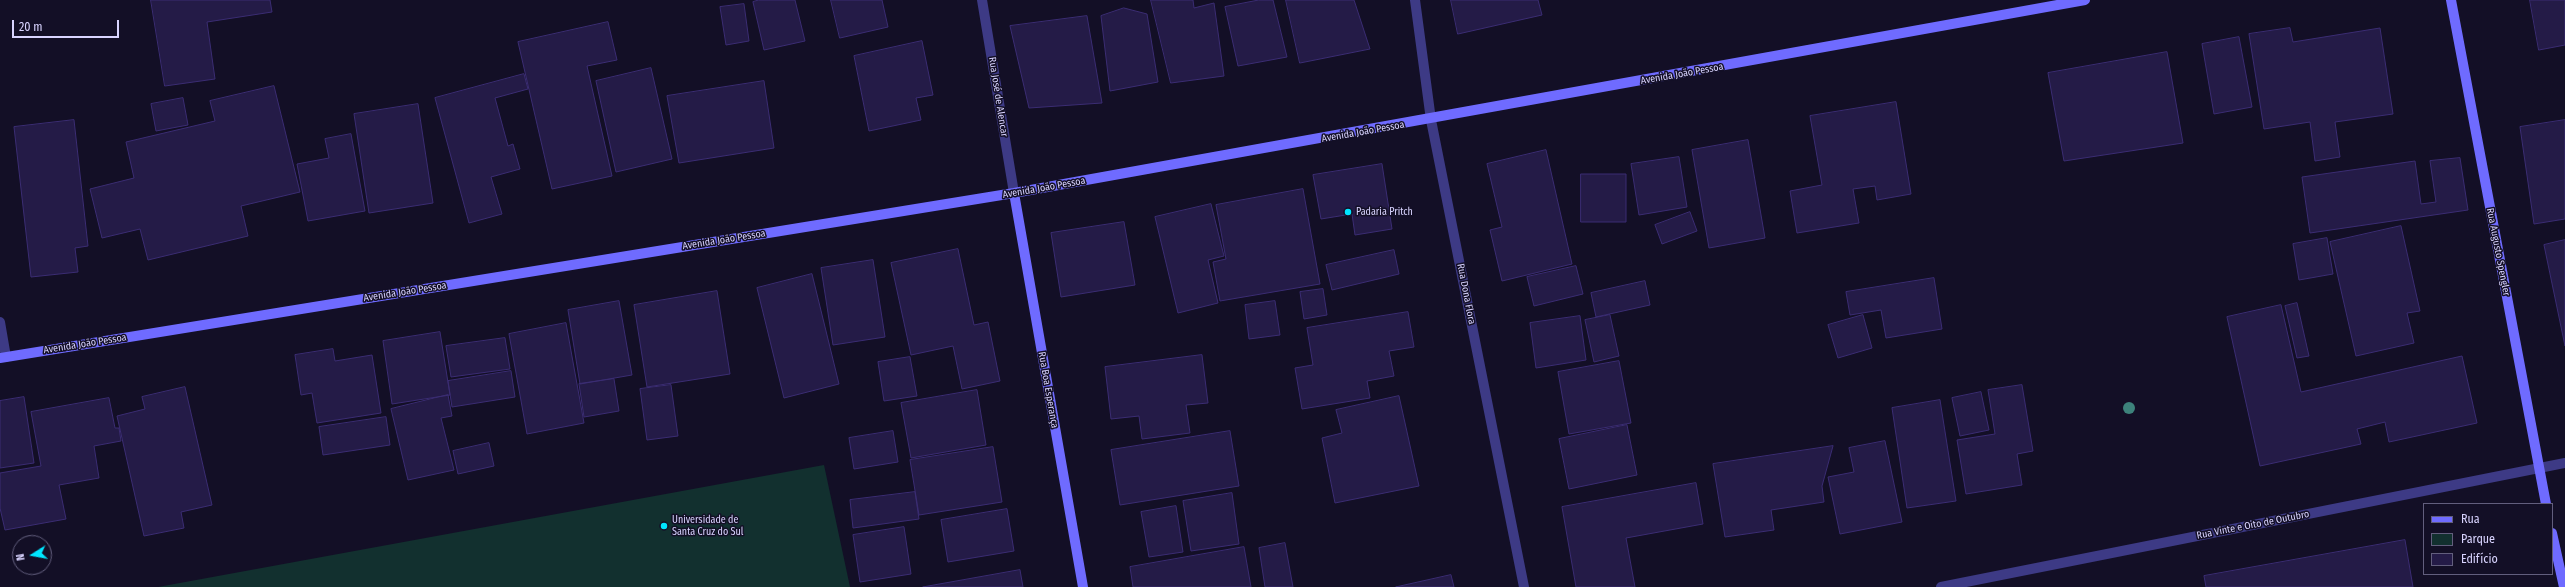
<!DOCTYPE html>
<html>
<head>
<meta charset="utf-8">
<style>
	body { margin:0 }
	#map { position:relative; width:2565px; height:587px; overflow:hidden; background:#130f26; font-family:"Fira Sans Condensed",sans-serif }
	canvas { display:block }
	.legend { position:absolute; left:2423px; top:503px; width:130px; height:72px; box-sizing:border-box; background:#130f26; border:1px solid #625e7d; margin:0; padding:5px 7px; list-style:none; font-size:12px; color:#d9d4ff }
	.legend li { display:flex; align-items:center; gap:8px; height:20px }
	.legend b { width:20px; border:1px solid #625e7d }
	.north { position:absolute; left:12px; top:535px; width:40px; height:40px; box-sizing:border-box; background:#130f26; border:1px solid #625e7d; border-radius:50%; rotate:259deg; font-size:11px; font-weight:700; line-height:16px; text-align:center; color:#d9d4ff }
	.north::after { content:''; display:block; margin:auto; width:14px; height:18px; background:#00e5ff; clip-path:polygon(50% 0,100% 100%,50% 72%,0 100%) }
	.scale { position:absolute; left:12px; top:20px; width:107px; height:18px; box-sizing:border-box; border:2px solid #d9d4ff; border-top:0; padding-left:5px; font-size:12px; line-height:14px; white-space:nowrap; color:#d9d4ff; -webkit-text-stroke:3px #130f26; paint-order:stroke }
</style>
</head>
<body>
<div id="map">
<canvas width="2565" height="587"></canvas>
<ul class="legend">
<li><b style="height:5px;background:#6f6bff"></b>Rua</li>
<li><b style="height:11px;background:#12302f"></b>Parque</li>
<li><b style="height:11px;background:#241b47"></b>Edifício</li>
</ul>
<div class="north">N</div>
<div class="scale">20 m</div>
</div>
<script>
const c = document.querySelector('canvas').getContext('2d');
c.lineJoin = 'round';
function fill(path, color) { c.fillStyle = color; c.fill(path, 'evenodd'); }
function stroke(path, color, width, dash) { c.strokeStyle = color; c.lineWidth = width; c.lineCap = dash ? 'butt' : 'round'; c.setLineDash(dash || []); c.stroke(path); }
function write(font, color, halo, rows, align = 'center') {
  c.font = font + ' "Fira Sans Condensed",sans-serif'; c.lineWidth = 3; c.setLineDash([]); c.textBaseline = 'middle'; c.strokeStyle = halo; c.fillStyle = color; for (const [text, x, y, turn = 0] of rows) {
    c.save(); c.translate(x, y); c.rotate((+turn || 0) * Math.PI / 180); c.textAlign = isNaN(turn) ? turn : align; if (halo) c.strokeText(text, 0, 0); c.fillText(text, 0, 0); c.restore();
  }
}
const green = new Path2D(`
	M 824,465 L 850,587 L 158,587 Z`);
const building = new Path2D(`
	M 151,0 L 270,0 L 272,12 L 207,22 L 215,79 L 165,86 Z
	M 759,0 L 795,0 L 805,41 L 764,50 L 753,2 Z
	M 831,0 L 882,0 L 888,27 L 840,38 Z
	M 1151,0 L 1193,0 L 1194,8 L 1214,3 L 1224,76 L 1171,83 Z
	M 1259,0 L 1273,0 L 1287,57 L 1238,66 L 1225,7 Z
	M 1286,0 L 1354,0 L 1370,49 L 1300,63 Z
	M 1451,0 L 1538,0 L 1542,15 L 1458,34 Z
	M 2530,0 L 2565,0 L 2565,45 L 2539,50 Z
	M 744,4 L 749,41 L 726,45 L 720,7 Z
	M 1124,8 L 1147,14 L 1158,82 L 1110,91 L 1101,16 Z
	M 1087,16 L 1102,103 L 1029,108 L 1010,26 Z
	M 608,22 L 617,60 L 587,66 L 612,176 L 552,189 L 518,42 Z
	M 2290,28 L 2293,42 L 2380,28 L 2393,114 L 2335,122 L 2340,157 L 2315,161 L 2310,122 L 2264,129 L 2249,34 Z
	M 2239,37 L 2252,107 L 2214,114 L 2202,44 Z
	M 922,41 L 933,95 L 916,98 L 921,120 L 869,131 L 854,56 Z
	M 2167,52 L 2183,143 L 2064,161 L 2048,73 Z
	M 651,68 L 672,159 L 616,172 L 596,81 Z
	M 524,74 L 528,89 L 495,98 L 508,146 L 513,144 L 520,169 L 491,177 L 502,214 L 469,223 L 435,98 Z
	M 764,81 L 774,148 L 679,163 L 667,96 Z
	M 274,86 L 300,192 L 241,206 L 248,236 L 148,260 L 140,229 L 102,238 L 90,189 L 134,178 L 126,142 L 215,121 L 210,101 Z
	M 183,98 L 188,125 L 156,131 L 151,104 Z
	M 1896,102 L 1911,194 L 1877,200 L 1875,186 L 1853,189 L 1859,223 L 1797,233 L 1790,191 L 1822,185 L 1810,116 Z
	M 418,104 L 433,203 L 369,213 L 354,114 Z
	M 74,120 L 88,246 L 75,248 L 78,272 L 31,277 L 14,127 Z
	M 2565,120 L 2565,219 L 2534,224 L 2520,127 Z
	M 351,134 L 365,211 L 308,221 L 297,164 L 329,158 L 325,139 Z
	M 1748,140 L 1765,238 L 1709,248 L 1692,150 Z
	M 1546,150 L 1572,264 L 1502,281 L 1490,230 L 1502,227 L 1487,164 Z
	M 1679,157 L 1687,207 L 1639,215 L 1631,164 Z
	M 2460,158 L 2468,210 L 2310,233 L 2302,177 L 2415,161 L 2421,204 L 2436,202 L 2430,161 Z
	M 1382,164 L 1392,229 L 1355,235 L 1352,214 L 1321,219 L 1313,175 Z
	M 1581,174 L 1626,174 L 1626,222 L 1581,222 Z
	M 1303,189 L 1320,284 L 1220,301 L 1213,262 L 1226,259 L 1216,205 Z
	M 1211,204 L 1224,256 L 1208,260 L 1218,303 L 1178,313 L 1155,217 Z
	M 1690,212 L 1697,231 L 1662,244 L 1655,225 Z
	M 1124,222 L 1135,285 L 1061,297 L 1051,233 Z
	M 2401,226 L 2420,311 L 2407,313 L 2414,343 L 2356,356 L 2330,242 Z
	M 2327,238 L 2333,274 L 2299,280 L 2293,244 Z
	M 2565,240 L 2565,346 L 2544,245 Z
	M 958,249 L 974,325 L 988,322 L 1000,381 L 962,389 L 953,346 L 911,355 L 891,263 Z
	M 1394,250 L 1399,274 L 1332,290 L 1326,265 Z
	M 873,260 L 885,337 L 833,345 L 821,268 Z
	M 1576,266 L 1583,294 L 1534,306 L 1527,277 Z
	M 812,274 L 839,384 L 784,398 L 757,288 Z
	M 1934,278 L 1942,329 L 1886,338 L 1881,310 L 1850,315 L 1846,292 Z
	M 1645,281 L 1650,305 L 1596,317 L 1591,293 Z
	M 1323,289 L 1327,315 L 1304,319 L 1300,292 Z
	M 717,291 L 730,374 L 647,387 L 634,305 Z
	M 619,301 L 632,375 L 580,384 L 568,310 Z
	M 1275,301 L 1280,335 L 1249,339 L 1245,305 Z
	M 2297,303 L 2309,356 L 2297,358 L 2285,306 Z
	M 2281,305 L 2301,392 L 2462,356 L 2477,423 L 2389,442 L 2385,422 L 2357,429 L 2361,444 L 2260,466 L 2227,317 Z
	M 1408,312 L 1414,347 L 1389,351 L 1394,376 L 1367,381 L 1370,398 L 1302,409 L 1295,368 L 1313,365 L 1307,328 Z
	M 1610,315 L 1619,356 L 1594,362 L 1585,320 Z
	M 1863,315 L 1872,348 L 1838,358 L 1828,325 Z
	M 1580,316 L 1586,360 L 1536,368 L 1530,323 Z
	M 566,323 L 584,423 L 527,434 L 509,334 Z
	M 440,332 L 450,395 L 392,404 L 383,341 Z
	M 505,338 L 510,369 L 451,377 L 446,346 Z
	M 333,349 L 335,361 L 372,355 L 381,413 L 317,423 L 312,393 L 301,395 L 295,355 Z
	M 1202,355 L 1208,403 L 1186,405 L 1190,433 L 1142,439 L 1139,416 L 1111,419 L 1105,367 Z
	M 910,357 L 917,396 L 884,401 L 878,362 Z
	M 1619,361 L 1631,423 L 1569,434 L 1558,372 Z
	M 511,371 L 515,397 L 452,407 L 448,381 Z
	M 614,379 L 619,411 L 584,417 L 579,384 Z
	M 671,385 L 678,436 L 647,440 L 640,389 Z
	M 2022,385 L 2033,451 L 2017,454 L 2022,485 L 1966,494 L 1957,440 L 1995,434 L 1988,390 Z
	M 185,387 L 212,505 L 181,512 L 184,528 L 144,536 L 117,416 L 145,409 L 142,397 Z
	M 977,390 L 986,445 L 911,458 L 901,403 Z
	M 1981,392 L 1989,430 L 1960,436 L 1952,398 Z
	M 448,395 L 452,416 L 441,418 L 454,470 L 408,480 L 391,409 Z
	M 1399,396 L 1419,486 L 1335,503 L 1322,438 L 1342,433 L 1336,410 Z
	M 24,397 L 34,463 L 0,468 L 0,401 Z
	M 109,398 L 115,428 L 119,428 L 121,441 L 94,446 L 99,478 L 59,485 L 66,519 L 5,530 L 0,508 L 0,473 L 41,466 L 31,412 Z
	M 1940,400 L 1956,501 L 1907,508 L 1892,408 Z
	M 386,417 L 390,445 L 323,455 L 319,427 Z
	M 1627,425 L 1637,475 L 1569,489 L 1559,439 Z
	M 893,431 L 898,462 L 854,469 L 849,438 Z
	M 1230,431 L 1239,486 L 1120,505 L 1111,450 Z
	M 1885,441 L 1902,522 L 1840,534 L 1828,477 L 1854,472 L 1849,448 Z
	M 489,443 L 494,466 L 458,474 L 453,451 Z
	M 1833,446 L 1822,486 L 1824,502 L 1771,510 L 1774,530 L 1725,537 L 1713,464 Z
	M 993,447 L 1002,502 L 919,515 L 910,460 Z
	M 1696,483 L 1703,524 L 1626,538 L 1635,587 L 1576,587 L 1562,507 Z
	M 915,492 L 919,519 L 853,528 L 850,500 Z
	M 1232,493 L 1239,544 L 1191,551 L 1183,501 Z
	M 1176,506 L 1183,552 L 1149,557 L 1141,512 Z
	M 1007,509 L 1014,551 L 948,562 L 941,520 Z
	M 904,527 L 911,574 L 860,582 L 853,535 Z
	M 2405,540 L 2413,587 L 2206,587 L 2204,576 Z
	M 1285,543 L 1293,587 L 1265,587 L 1259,548 Z
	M 1244,547 L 1251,587 L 1133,587 L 1130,567 Z
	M 1020,570 L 1023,587 L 923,587 Z
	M 1451,575 L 1454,587 L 1396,587 Z`);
const street = new Path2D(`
	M 982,0 L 1014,193
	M 1415,0 L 1431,120 L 1524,587
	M 0,322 L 6,357
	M 1941,587 L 2565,463`);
const secondary = new Path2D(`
	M 2451,0 L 2546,504
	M 1014,193 L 1083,587
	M 0,358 L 1014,193 L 2085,0
	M 2552,533 L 2564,587`);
const trees = [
	[2129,408]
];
const markers = [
	[1348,212,4,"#00e5ff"],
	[664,526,4,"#00e5ff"]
];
const streetNames = [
	["Avenida João Pessoa",1682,74,-10],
	["Rua José de Alencar",998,97,81],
	["Avenida João Pessoa",1363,132,-10],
	["Avenida João Pessoa",1044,188,-10],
	["Avenida João Pessoa",724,240,-9],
	["Rua Augusto Spengler",2498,252,79],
	["Avenida João Pessoa",405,292,-9],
	["Rua Dona Flora",1466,294,79],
	["Avenida João Pessoa",85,344,-9],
	["Rua Boa Esperança",1048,390,80],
	["Rua Vinte e Oito de Outubro",2253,525,-11]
];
const poiNames = [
	["Padaria Pritch",1356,212],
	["Universidade de",672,520],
	["Santa Cruz do Sul",672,532]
];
fill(green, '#12302f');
fill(building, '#241b47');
stroke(building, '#3b2d73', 1);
stroke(street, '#3d3a85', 10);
stroke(secondary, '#6f6bff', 10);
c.fillStyle = '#3d827b';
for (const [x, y] of trees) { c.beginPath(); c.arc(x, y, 6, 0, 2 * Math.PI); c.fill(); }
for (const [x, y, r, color] of markers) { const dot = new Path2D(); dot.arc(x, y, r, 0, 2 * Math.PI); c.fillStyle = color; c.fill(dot); stroke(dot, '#130f26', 1.5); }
write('10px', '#d9d4ff', '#130f26', streetNames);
write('10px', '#d9d4ff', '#130f26', poiNames, 'left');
</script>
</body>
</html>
